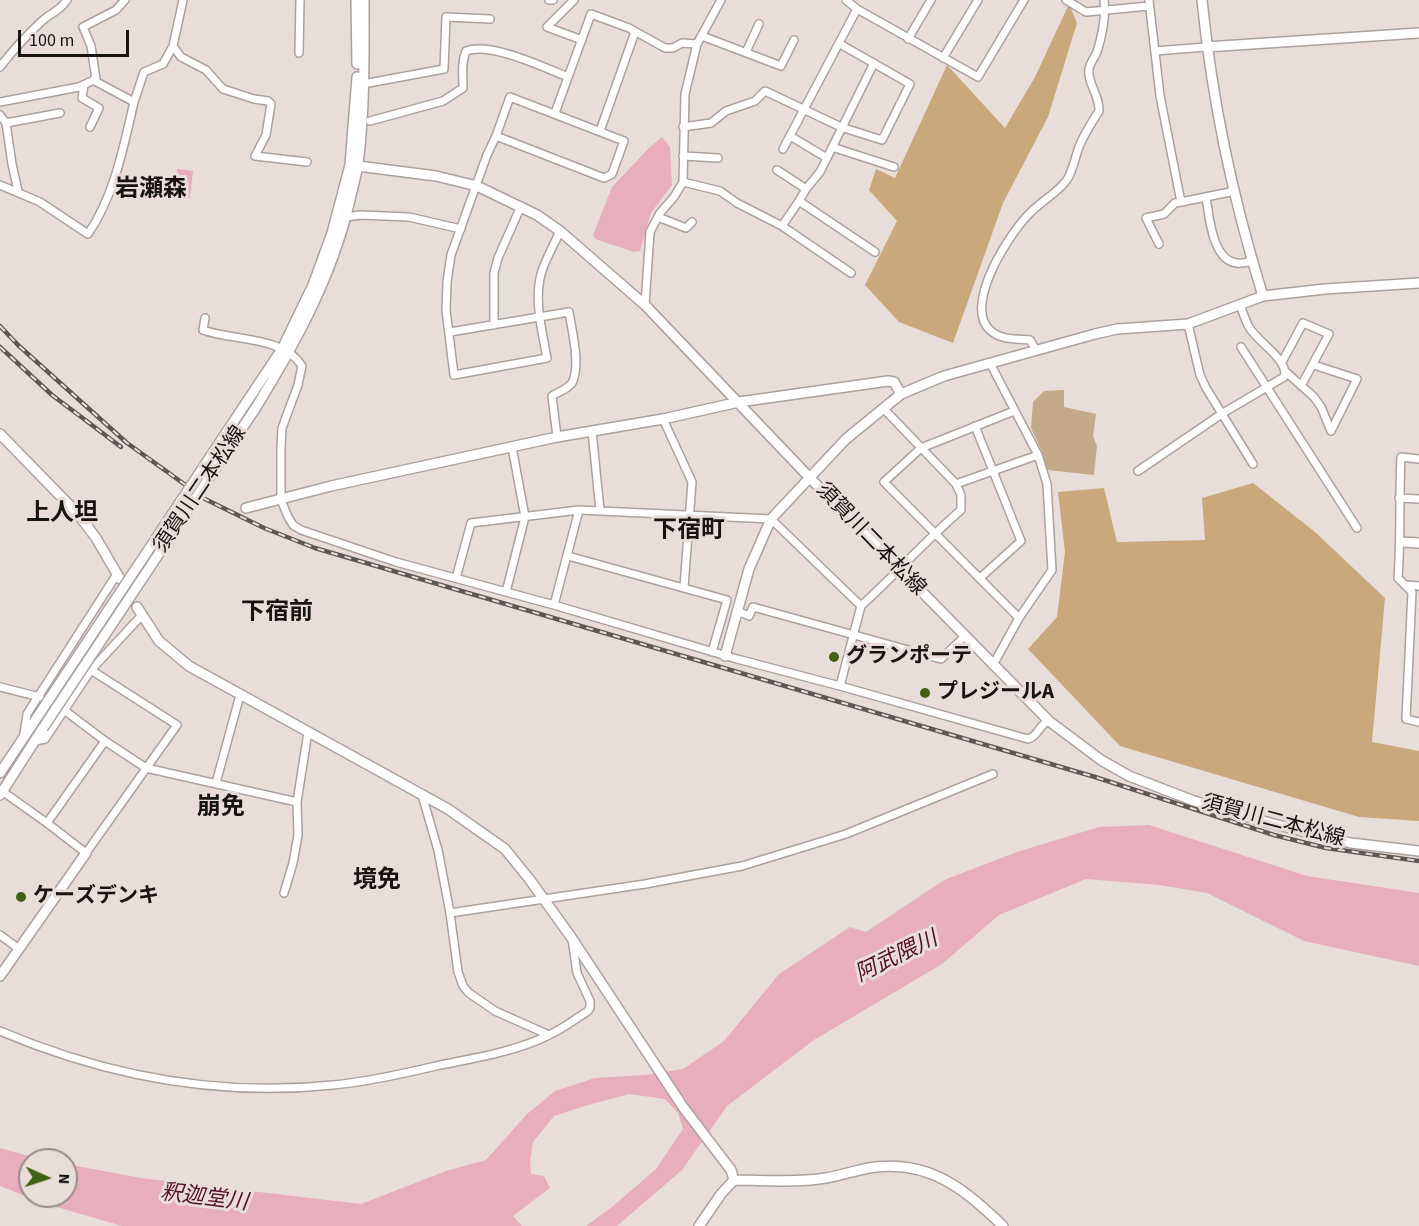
<!DOCTYPE html>
<html>
<head>
<meta charset="utf-8">
<style>
	body { margin:0 }
	#map { position:relative; width:1419px; height:1226px; overflow:hidden; background:#e9ddda; font-family:"Source Sans 3",sans-serif }
	canvas { display:block }
	.north { position:absolute; left:18px; top:1148px; width:60px; height:60px; box-sizing:border-box; background:#e9ddda; border:2px solid #958d8a; border-radius:50%; rotate:93deg; font-size:16px; font-weight:700; line-height:24px; text-align:center; color:#171412 }
	.north::after { content:''; display:block; margin:auto; width:21px; height:27px; background:#436113; clip-path:polygon(50% 0,100% 100%,50% 72%,0 100%) }
	.scale { position:absolute; left:18px; top:30px; width:111px; height:27px; box-sizing:border-box; border:3px solid #171412; border-top:0; padding-left:8px; font-size:18px; line-height:21px; white-space:nowrap; color:#171412; -webkit-text-stroke:4px #e9ddda; paint-order:stroke }
</style>
</head>
<body>
<div id="map">
<canvas width="1419" height="1226"></canvas>
<div class="north">N</div>
<div class="scale">100 m</div>
</div>
<script>
const c = document.querySelector('canvas').getContext('2d');
c.lineJoin = 'round';
function fill(path, color) { c.fillStyle = color; c.fill(path, 'evenodd'); }
function stroke(path, color, width, dash) { c.strokeStyle = color; c.lineWidth = width; c.lineCap = dash ? 'butt' : 'round'; c.setLineDash(dash || []); c.stroke(path); }
function write(font, color, halo, rows, align = 'center') {
  c.font = font + ' "Source Sans 3","Noto Sans JP",sans-serif'; c.lineWidth = 6; c.setLineDash([]); c.textBaseline = 'middle'; c.strokeStyle = halo; c.fillStyle = color; for (const [text, x, y, turn = 0] of rows) {
    c.save(); c.translate(x, y); c.rotate((+turn || 0) * Math.PI / 180); c.textAlign = isNaN(turn) ? turn : align; if (halo) c.strokeText(text, 0, 0); c.fillText(text, 0, 0); c.restore();
  }
}
const green = new Path2D(`
	M 1064,390 L 1064,407 L 1096,414 L 1093,436 L 1097,446 L 1094,475 L 1047,470 L 1042,452 L 1031,428 L 1033,402 L 1044,391 Z`);
const forest = new Path2D(`
	M 1069,4 L 1077,23 L 1048,117 L 1003,203 L 953,343 L 899,322 L 865,285 L 897,221 L 869,190 L 876,169 L 895,178 L 947,65 L 1005,128 L 1035,77 Z
	M 1253,483 L 1315,532 L 1385,598 L 1372,742 L 1419,751 L 1419,821 L 1359,817 L 1120,746 L 1028,649 L 1057,617 L 1065,552 L 1058,492 L 1104,488 L 1117,542 L 1205,540 L 1202,498 Z`);
const water = new Path2D(`
	M 662,137 L 670,147 L 672,185 L 651,213 L 640,251 L 634,252 L 595,239 L 593,235 L 612,187 L 649,148 Z
	M 177,169 L 193,171 L 190,198 L 174,196 Z
	M 1149,825 L 1307,876 L 1419,893 L 1419,966 L 1304,941 L 1207,893 L 1159,885 L 1086,879 L 999,915 L 942,964 L 814,1040 L 727,1106 L 682,1170 L 617,1226 L 586,1226 L 612,1207 L 656,1169 L 683,1129 L 678,1113 L 665,1099 L 629,1094 L 588,1105 L 554,1116 L 533,1142 L 530,1160 L 531,1174 L 544,1176 L 550,1188 L 513,1216 L 522,1226 L 122,1226 L 43,1203 L 0,1186 L 0,1148 L 43,1160 L 30,1160 L 30,1196 L 66,1196 L 66,1164 L 141,1178 L 361,1204 L 446,1171 L 486,1160 L 527,1114 L 555,1091 L 595,1078 L 645,1075 L 683,1069 L 724,1041 L 779,974 L 850,927 L 866,932 L 944,880 L 1017,852 L 1099,827 Z`);
const street = new Path2D(`
	M 549,0 L 553,0
	M 574,0 L 547,27 L 582,40
	M 846,0 L 857,9
	M 1066,0 L 1086,12 L 1149,6
	M 1149,0 L 1160,96 L 1181,202 L 1235,191
	M 702,36 L 781,66 L 794,40
	M 908,39 L 931,0
	M 173,46 L 181,57 L 206,70 L 223,89 L 254,99 L 268,101 L 271,104 L 266,135 L 255,156 L 307,162
	M 1155,51 L 1206,47
	M 746,52 L 759,24
	M 299,53 L 300,0
	M 943,58 L 978,0
	M 0,67 C 13,50 27,35 42,21 C 53,11 58,13 67,0
	M 363,84 L 444,69 L 446,17 L 490,19
	M 84,85 L 82,98 L 99,108 L 90,127
	M 0,102 L 79,87 L 96,79 L 91,46 L 83,27 L 116,10 L 125,0
	M 134,102 L 144,72 L 163,64 L 173,46 L 183,0
	M 555,113 L 591,14 L 629,28 L 665,48 L 673,48 L 682,43 L 697,44
	M 0,115 L 6,123 L 12,164 L 18,191
	M 370,121 L 443,101 L 463,88 C 463,75 461,63 466,51 C 491,42 543,67 568,77
	M 6,123 L 60,113
	M 683,127 L 711,123 L 726,111 L 755,101 L 765,91 L 841,127 L 882,140 L 910,84 L 840,44
	M 600,131 L 635,32
	M 496,136 L 510,97 L 624,141 L 612,174 L 604,178 L 496,136 L 487,155 L 451,255 L 447,282 L 446,310 L 454,375 L 547,358 C 542,331 534,301 541,274 C 545,260 554,245 560,231
	M 790,136 L 827,158
	M 832,147 L 894,167
	M 783,149 L 857,9 L 978,77 L 1024,0
	M 683,156 L 718,158
	M 777,170 L 806,189
	M 683,182 L 720,191 L 737,203 L 782,226 L 799,201 L 875,252
	M 0,185 L 40,202 L 88,234 C 114,197 124,145 134,102 L 93,80
	M 1206,197 C 1209,215 1212,261 1237,263 C 1242,264 1248,262 1252,261
	M 799,201 L 806,189 L 820,172 L 874,63
	M 346,217 L 360,215 L 409,217 L 461,229
	M 658,217 L 686,228 L 692,222
	M 782,226 L 851,273
	M 1159,244 L 1146,218 L 1164,214 L 1175,203 L 1181,202
	M 645,305 L 650,232 L 660,213 L 674,197 L 683,182 L 685,94 L 697,44 L 721,0
	M 205,318 L 203,330 C 233,341 284,336 302,366 L 298,385 L 282,428 L 281,448 L 281,500 L 288,517 L 293,525 L 301,530 L 396,562 L 554,605 L 737,659 L 840,686 L 1028,739 C 1039,736 1038,725 1049,721
	M 1188,324 L 1200,375 L 1206,388 L 1253,464
	M 494,325 L 494,273 L 498,258 L 521,206
	M 450,332 L 569,312 C 572,331 581,366 572,383 C 568,389 558,392 552,396 L 557,437
	M 1241,347 L 1357,528
	M 1036,350 L 1030,340 C 1018,339 1001,340 991,331 C 961,307 1011,230 1032,211 C 1043,200 1057,193 1066,181 C 1073,172 1075,157 1079,147 C 1084,134 1092,122 1099,111 C 1100,96 1087,83 1089,69 C 1090,63 1095,57 1097,52 C 1102,36 1106,16 1104,0
	M 1282,362 L 1303,323 L 1329,334 L 1301,386
	M 990,363 L 1038,455 L 1047,484 L 1052,570 L 1019,618 L 993,665
	M 1314,365 L 1357,379 L 1331,431
	M 1286,372 L 1314,397 L 1321,407 L 1331,431
	M 1014,411 L 921,448 L 884,482 L 1019,618
	M 663,419 L 692,482 L 684,587
	M 975,426 L 1021,541 L 980,578
	M 592,431 L 600,510
	M 1419,459 L 1401,457 C 1399,498 1401,538 1398,578 L 1412,592 L 1406,719 L 1419,722
	M 1138,471 L 1223,413 L 1284,377 C 1290,360 1257,342 1249,327 C 1245,320 1243,312 1240,305
	M 956,484 L 1038,455
	M 1399,498 L 1419,499
	M 568,556 L 727,600 L 712,652
	M 456,578 L 471,523 L 579,510 L 771,519 L 861,606 L 840,686
	M 1406,585 L 1419,586
	M 506,592 L 525,517 L 512,447
	M 554,605 L 579,510
	M 861,606 C 895,575 926,540 961,510 L 961,495 L 956,484 L 883,408
	M 737,611 L 749,616 L 753,607 L 941,659 L 964,637
	M 0,687 L 40,697
	M 64,710 L 105,741 L 146,768 L 297,802
	M 24,734 L 27,714 L 117,574
	M 35,741 L 45,739 L 91,670 L 142,615
	M 216,783 L 240,695
	M 2,791 L 47,823 L 86,853 L 177,725 L 91,670
	M 422,795 L 438,850 L 450,913 L 458,972 L 463,986 L 469,993 L 495,1011 L 549,1035
	M 47,823 L 105,741
	M 284,893 L 293,863 L 298,835 L 297,802 L 308,732
	M 450,913 L 645,884 L 742,866 L 846,834 L 993,774
	M 0,935 L 19,949
	M 0,1031 C 106,1076 218,1097 333,1085 C 367,1082 402,1074 436,1066 C 473,1058 515,1052 549,1035 C 563,1029 575,1019 588,1011 L 590,1008 L 590,1001 L 577,973 L 572,939`);
const secondary = new Path2D(`
	M 356,0 L 357,64
	M 1202,0 C 1212,100 1233,200 1263,296
	M 1206,47 L 1419,33
	M 350,165 L 436,176 L 477,186 L 537,215 L 560,231 L 645,305 L 809,477 L 1049,721 L 1101,760 L 1129,776 L 1194,801 L 1270,823 L 1351,843 L 1419,851
	M 246,403 L 282,349 L 313,285 L 332,233 L 350,165 L 357,77
	M 255,409 C 295,344 331,279 349,204 C 352,190 356,177 358,164 C 365,110 364,54 364,0
	M 0,434 L 78,514 L 96,538 L 120,579
	M 246,508 L 331,486 L 557,437 L 663,419 L 739,402 L 888,381 L 894,382 L 901,394
	M 1401,542 L 1419,543
	M 137,607 L 159,641 L 189,666 L 448,809 L 505,849 L 530,880 L 571,937 L 683,1107 L 731,1170 L 734,1180
	M 725,656 L 749,569 L 771,519 L 846,439 L 901,394 L 944,376 L 1095,334 L 1117,329 L 1188,324 L 1263,296 L 1325,289 L 1419,283
	M 0,773 L 38,716
	M 0,795 L 43,728
	M 0,976 L 86,853
	M 699,1226 L 721,1194 L 734,1180 C 764,1180 797,1183 826,1178 C 843,1175 859,1169 876,1167 C 932,1161 965,1190 1003,1226`);
const rail = new Path2D(`
	M 0,326 L 18,345 L 127,443 L 205,499 L 264,528 L 315,548 L 1095,777 L 1274,835 L 1326,848 L 1419,861
	M 0,347 L 52,395 L 121,447`);
const secondaryBridge = new Path2D(`
	M 38,716 L 246,403
	M 43,728 L 255,409`);
const markers = [
	[834,657,6,"#436113"],
	[925,693,6,"#436113"],
	[21,897,6,"#436113"]
];
const streetNames = [
	["須賀川二本松線",201,490,-56],
	["須賀川二本松線",870,540,46],
	["須賀川二本松線",1273,822,15]
];
const poiNames = [
	["グランポーテ",846,657],
	["プレジールA",937,693],
	["ケーズデンキ",33,897]
];
const waterNames = [
	["阿武隈川",897,958,-26],
	["釈迦堂川",204,1199,7]
];
const quarterNames = [
	["岩瀬森",151,191],
	["上人坦",62,515],
	["下宿町",689,532],
	["下宿前",277,614],
	["崩免",221,809],
	["境免",377,882]
];
fill(green, '#c4aa88');
fill(forest, '#c9a87c');
fill(water, '#e8aebd');
stroke(street, '#aca19e', 10);
stroke(secondary, '#aca19e', 12);
stroke(street, '#fff', 7);
stroke(secondary, '#fff', 9);
stroke(rail, '#5e5855', 4.5);
stroke(rail, '#e9ddda', 2, [7]);
stroke(secondaryBridge, '#aca19e', 12, []);
stroke(secondaryBridge, '#fff', 9);
for (const [x, y, r, color] of markers) { const dot = new Path2D(); dot.arc(x, y, r, 0, 2 * Math.PI); c.fillStyle = color; c.fill(dot); stroke(dot, '#e9ddda', 2); }
write('21px', '#171412', '#e9ddda', streetNames);
write('bold 21px', '#171412', '#e9ddda', poiNames, 'left');
write('italic 22px', '#530f2a', '#e9ddda', waterNames);
write('bold 24px', '#171412', '#e9ddda', quarterNames);
</script>
</body>
</html>
